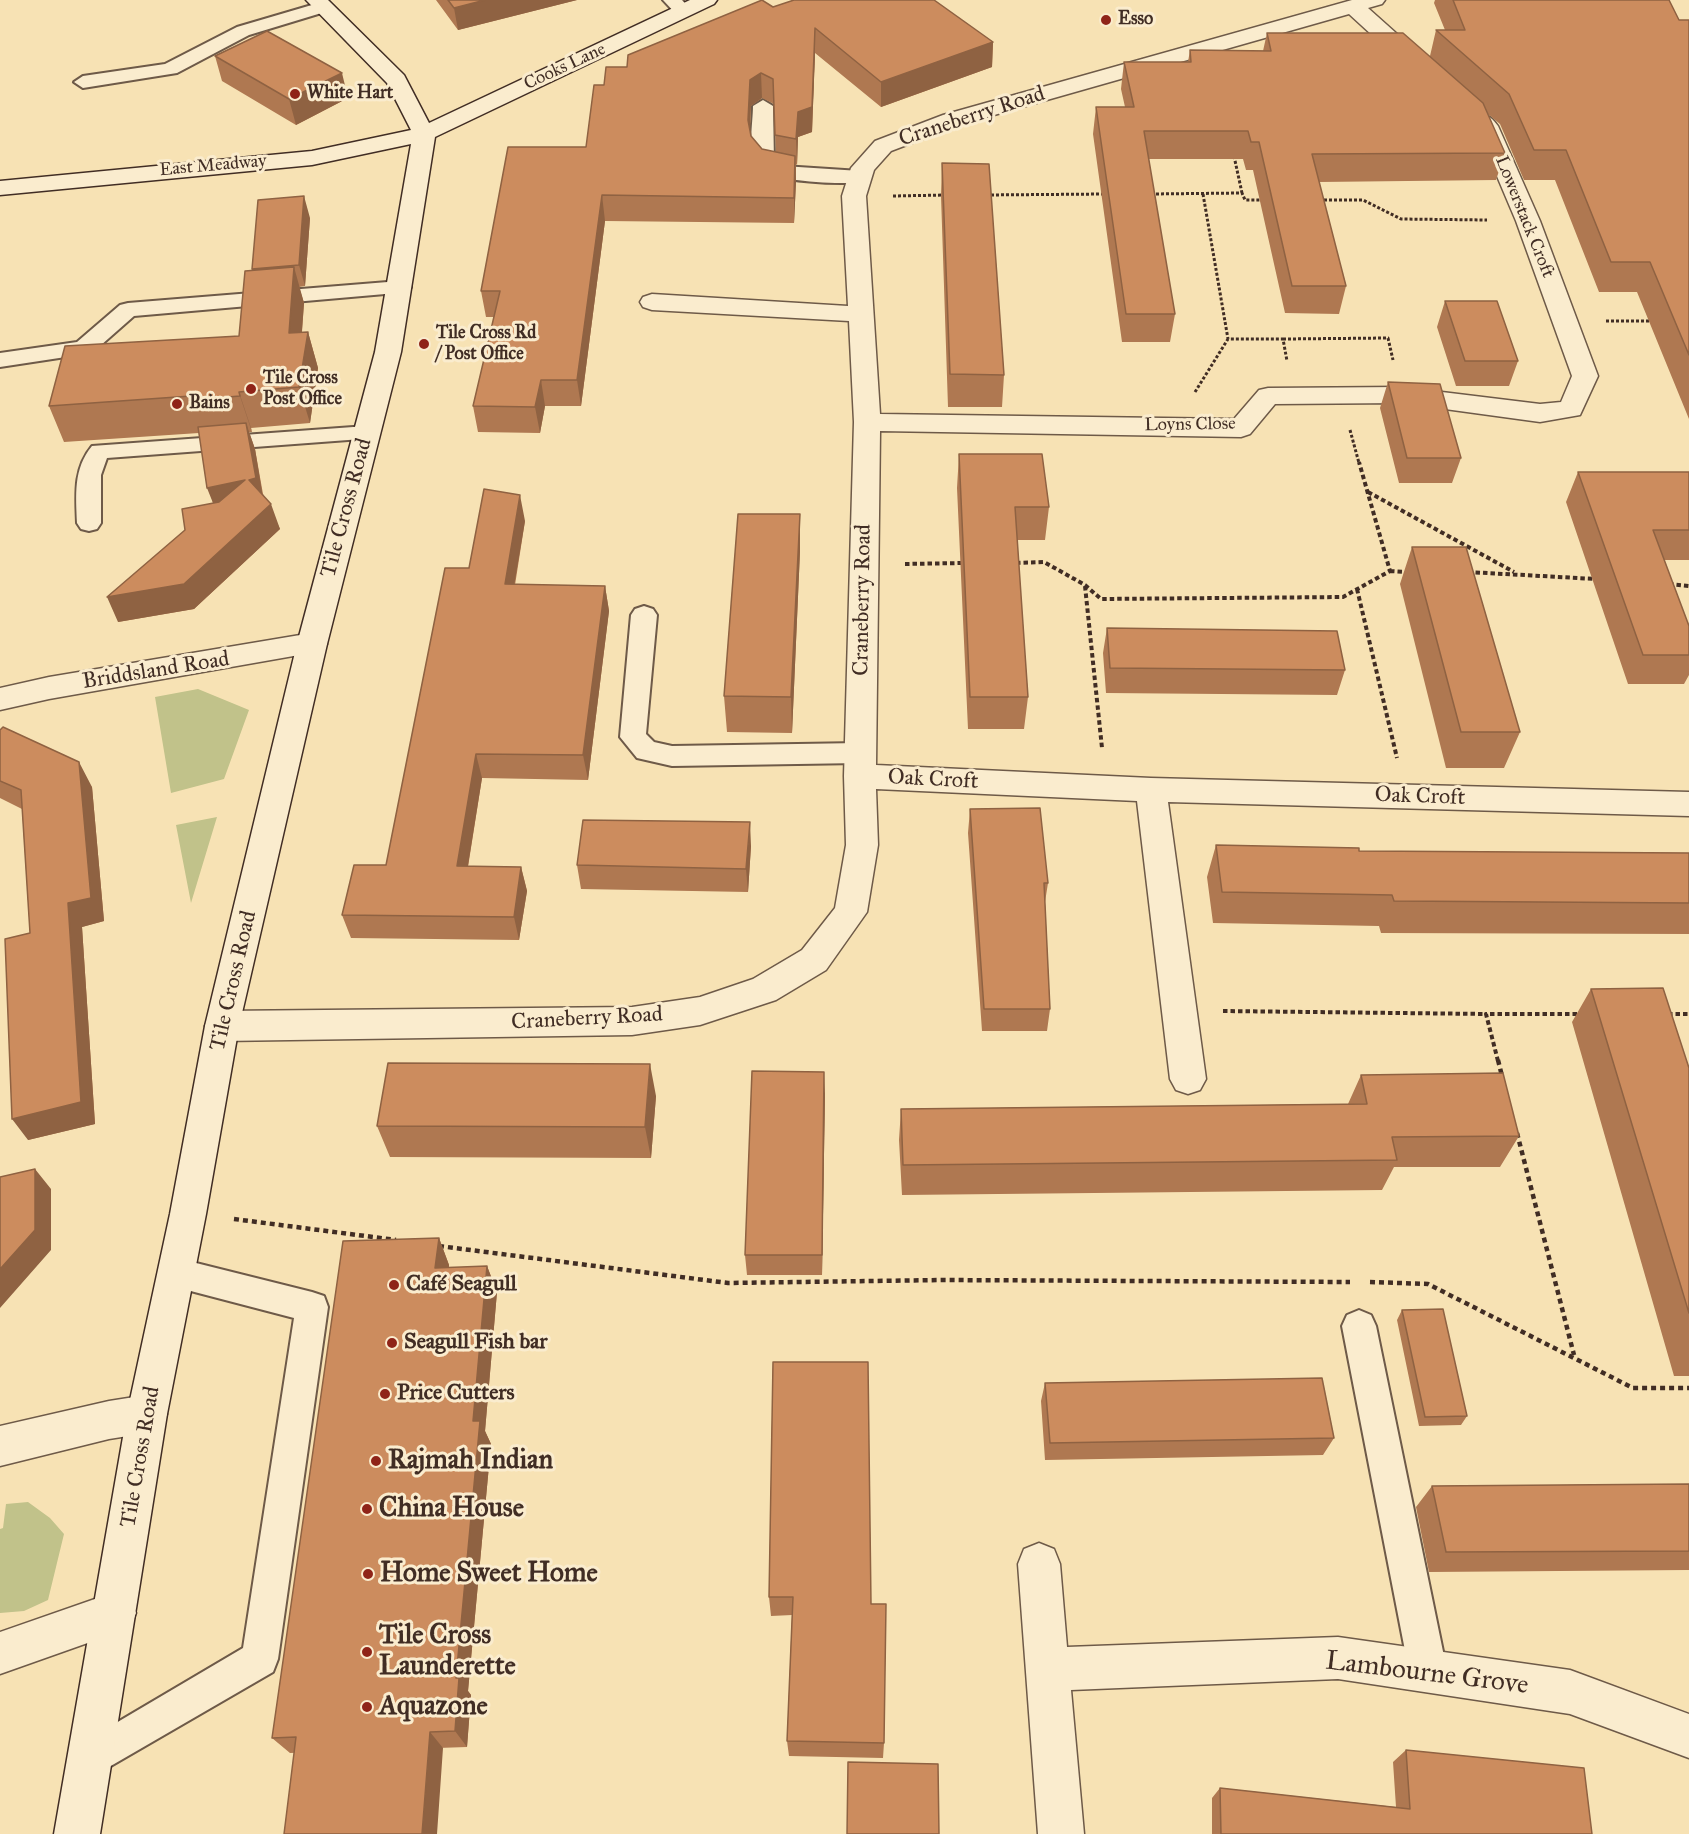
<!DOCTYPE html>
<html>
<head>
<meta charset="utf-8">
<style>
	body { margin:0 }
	canvas { display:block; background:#f7e2b4 }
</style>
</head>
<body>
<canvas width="1689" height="1834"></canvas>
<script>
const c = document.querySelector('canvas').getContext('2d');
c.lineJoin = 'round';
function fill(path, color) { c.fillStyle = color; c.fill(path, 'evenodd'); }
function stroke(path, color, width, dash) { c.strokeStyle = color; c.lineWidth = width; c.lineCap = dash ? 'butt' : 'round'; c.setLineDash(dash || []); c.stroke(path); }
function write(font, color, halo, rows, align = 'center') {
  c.font = font + ' "IM FELL Great Primer",serif'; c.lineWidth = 6; c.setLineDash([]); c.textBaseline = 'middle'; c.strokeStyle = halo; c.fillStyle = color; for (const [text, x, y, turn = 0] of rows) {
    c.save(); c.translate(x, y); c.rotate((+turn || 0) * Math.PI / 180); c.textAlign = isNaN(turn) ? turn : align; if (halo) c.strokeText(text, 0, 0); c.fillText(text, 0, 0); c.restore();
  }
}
const green = new Path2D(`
	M 198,689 L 249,710 L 224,779 L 171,793 L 155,697 Z
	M 217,817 L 191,903 L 176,825 Z
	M 28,1502 L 50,1518 L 64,1534 L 48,1600 L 24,1611 L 0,1613 L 0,1529 L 3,1528 L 6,1504 Z`);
const pathFar2 = new Path2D(`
	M 1234,156 L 1242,193
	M 1151,194 L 1242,193 L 1245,200 L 1263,200
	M 1203,194 L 1228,339 L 1283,339 L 1287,361
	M 986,195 L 1105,194
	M 893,196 L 946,195
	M 1319,200 L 1363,200 L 1401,219 L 1487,220
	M 1606,321 L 1652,321
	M 1283,339 L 1388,338 L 1393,360
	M 1195,392 L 1228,339
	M 1350,430 L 1359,463`);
const pathFar1 = new Path2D(`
	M 1368,492 L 1514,572
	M 1016,563 L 1044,562 L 1085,585 L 1101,599 L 1343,597 L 1390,571 L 1359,462
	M 905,564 L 963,563
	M 1390,571 L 1407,572
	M 1468,572 L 1596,579
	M 1669,584 L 1689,586
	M 1085,586 L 1102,748
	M 1357,589 L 1397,758
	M 1223,1011 L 1486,1014
	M 1668,1014 L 1689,1014
	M 1498,1061 L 1486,1014 L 1580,1014`);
const path = new Path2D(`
	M 1498,1060 L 1502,1076
	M 1517,1133 L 1574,1355
	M 234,1219 L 396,1240
	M 439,1246 L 728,1283 L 941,1280 L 1350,1282
	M 1370,1282 L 1428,1284 L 1633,1388 L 1689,1388`);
const lane = new Path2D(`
	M 663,0 L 682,0 L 692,11 L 683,16 L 677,15 Z
	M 322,2 L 328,3 L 331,7 L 328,11 L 249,35 L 177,73 L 83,88 L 74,82 L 83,76 L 165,64 L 237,27 Z
	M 763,100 L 773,106 L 774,162 L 783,166 L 860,171 L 867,173 L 870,177 L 867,181 C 849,186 768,182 757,167 C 747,153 753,123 753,106 Z
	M 400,281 L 408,282 L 411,287 L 408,292 L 134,316 L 92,353 L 0,367 L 0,353 L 77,342 L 120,305 L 128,303 Z
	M 367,426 L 375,428 L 378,433 L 375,438 L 107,458 L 101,475 L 101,523 L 97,529 L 89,531 L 81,529 L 77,523 C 76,495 73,469 92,446 Z
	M 644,606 L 653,609 L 657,615 L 646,734 L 654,742 L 672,746 L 860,743 L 869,746 L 873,753 L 869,760 L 860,763 L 672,766 L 637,758 L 620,737 L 631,615 L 635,609 Z
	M 176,1258 L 312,1292 L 324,1296 L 328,1307 L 278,1659 L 273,1672 L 90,1778 L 77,1772 L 71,1759 L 77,1746 L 243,1648 L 294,1318 L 164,1284 L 160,1273 L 164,1262 Z
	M 1359,1310 L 1371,1315 L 1376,1326 L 1447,1671 L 1441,1684 L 1428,1690 L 1415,1684 L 1409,1671 L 1342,1326 L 1347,1315 Z`);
const street = new Path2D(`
	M 1352,0 L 1385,0 L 1382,4 L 1368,8 L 1424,58 L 1427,63 L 1424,68 L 1408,68 L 1349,14 L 959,125 L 891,151 L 874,170 L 866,196 L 880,414 L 1234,419 L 1259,390 L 1268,388 L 1401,387 L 1540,404 L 1561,402 L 1572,376 L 1516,221 L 1477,129 L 1471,121 L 1474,116 C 1486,113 1491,116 1498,126 L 1540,221 L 1598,376 L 1580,415 L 1540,422 L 1401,403 L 1275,404 L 1250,434 L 1241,437 L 880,431 L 876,765 L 1151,778 L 1689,792 L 1689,816 L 1168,802 L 1206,1079 L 1200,1090 L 1188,1094 L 1176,1090 L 1170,1079 L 1137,801 L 876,789 L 878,845 L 867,912 L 826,970 L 776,1000 L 700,1025 L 632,1035 L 222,1041 L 210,1036 L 205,1026 L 210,1016 L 222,1011 L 632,1007 L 700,997 L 753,979 L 802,950 L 835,908 L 846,845 L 844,776 L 854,422 L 849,321 L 652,310 L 643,307 L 640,302 L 643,297 L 652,294 L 848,306 L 842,196 L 851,168 L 875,141 L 943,115 Z
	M 312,633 L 322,637 L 327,644 L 322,651 L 49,699 L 0,710 L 0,688 L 49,677 Z
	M 147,1395 L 161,1400 L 167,1414 L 161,1428 L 147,1433 L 109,1439 L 0,1466 L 0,1426 L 109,1401 Z
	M 1039,1543 L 1054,1549 L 1060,1564 L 1067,1647 L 1338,1637 L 1570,1670 L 1689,1714 L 1689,1758 L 1570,1714 L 1338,1679 L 1071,1690 L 1084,1834 L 1038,1834 L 1018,1564 L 1024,1549 Z
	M 115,1592 L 130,1598 L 136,1613 L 130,1628 L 0,1674 L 0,1632 Z`);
const secondary = new Path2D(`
	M 306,0 L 328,0 L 404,75 L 429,123 L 690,0 L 717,0 L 714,4 L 435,137 L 401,352 L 327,644 L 239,1026 L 206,1214 L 167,1414 L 100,1834 L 54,1834 L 127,1414 L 170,1214 L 205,1026 L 297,644 L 375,352 L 411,144 L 312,165 L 0,195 L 0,181 L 312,151 L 411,130 L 387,83 Z`);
const wall = new Path2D(`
	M 436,0 L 577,0 L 458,30 Z
	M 1435,0 L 1669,0 L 1679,20 L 1689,20 L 1689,419 L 1637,292 L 1599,292 L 1555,180 L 1524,180 L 1500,124 L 1488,114 L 1505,153 L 1496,180 L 1319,182 L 1346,286 L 1339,314 L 1285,313 L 1253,170 L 1246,170 L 1243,159 L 1148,159 L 1175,314 L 1170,342 L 1122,342 L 1093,134 L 1096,107 L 1125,107 L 1121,89 L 1124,62 L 1188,62 L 1190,50 L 1263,51 L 1267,33 L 1430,56 L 1436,30 L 1445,30 L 1434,3 Z
	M 773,7 L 993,42 L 992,67 L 881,107 L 815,53 L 812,132 L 798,137 L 797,165 L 796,164 L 796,182 L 794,223 L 605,221 L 581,406 L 545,406 L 540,433 L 478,432 L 473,406 L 494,317 L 486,317 L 481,291 L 586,147 L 604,85 L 627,67 ZM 762,98 L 774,104 L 776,152 L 762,149 L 751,136 L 750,131 L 751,106 Z
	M 215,56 L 348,98 L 296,125 L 222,81 Z
	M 942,163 L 1004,375 L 1002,407 L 948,407 L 941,196 Z
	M 310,218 L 305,286 L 299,287 L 304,303 L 302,332 L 308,332 L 318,368 L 310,423 L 251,428 L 252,432 L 249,432 L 255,449 L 263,494 L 280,529 L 194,609 L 118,622 L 185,530 L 213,503 L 199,433 L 64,442 L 49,406 L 239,336 L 252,271 L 252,269 Z
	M 1445,301 L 1518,361 L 1509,386 L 1456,386 L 1437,327 Z
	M 1388,382 L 1461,458 L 1452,483 L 1399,483 L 1380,408 Z
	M 959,454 L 1049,507 L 1045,540 L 1017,540 L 1028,697 L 1024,729 L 968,729 L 957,488 Z
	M 1578,472 L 1689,472 L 1689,560 L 1664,560 L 1689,626 L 1689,675 L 1684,684 L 1628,684 L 1566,502 Z
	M 800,514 L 800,551 L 792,733 L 727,732 L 724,696 Z
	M 525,521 L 515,585 L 605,586 L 609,611 L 588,780 L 482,778 L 468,867 L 521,867 L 527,891 L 519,940 L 351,938 L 342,915 L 386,865 L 469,568 Z
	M 1412,547 L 1520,732 L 1504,768 L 1446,768 L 1400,584 Z
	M 1107,628 L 1345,670 L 1337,695 L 1106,693 L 1103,653 Z
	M 0,730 L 92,787 L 104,921 L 82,927 L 95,1124 L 28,1140 L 30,933 L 22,809 L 0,798 Z
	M 970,809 L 1048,883 L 1045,902 L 1050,1009 L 1047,1031 L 982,1031 L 968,833 Z
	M 1216,845 L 1359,851 L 1689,853 L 1689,934 L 1381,933 L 1379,926 L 1213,923 L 1207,877 Z
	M 751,846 L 748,892 L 581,889 L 577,865 Z
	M 1591,989 L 1689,1068 L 1689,1376 L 1674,1376 L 1572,1022 Z
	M 1361,1075 L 1519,1136 L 1500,1167 L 1394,1167 L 1382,1190 L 902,1195 L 899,1140 L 901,1109 L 1348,1104 Z
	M 825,1094 L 822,1275 L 747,1275 L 745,1255 Z
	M 656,1096 L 651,1158 L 390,1157 L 377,1126 Z
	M 439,1238 L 449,1265 L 449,1268 L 487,1266 L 497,1292 L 485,1431 L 491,1444 L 468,1691 L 471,1695 L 467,1747 L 290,1753 L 272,1738 Z
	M 1402,1310 L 1467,1416 L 1461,1425 L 1419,1426 L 1397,1320 Z
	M 773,1362 L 871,1604 L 884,1743 L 883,1758 L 789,1756 L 787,1741 L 792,1615 L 771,1616 L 769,1597 Z
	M 1045,1383 L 1334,1438 L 1323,1455 L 1045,1460 L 1041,1401 Z
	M 1689,1484 L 1689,1570 L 1429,1572 L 1416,1507 L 1432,1486 Z
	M 1406,1750 L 1592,1834 L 1212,1834 L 1212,1798 L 1220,1788 L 1396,1807 L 1393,1762 Z`);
const shadedWall = new Path2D(`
	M 485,0 L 577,0 L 458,30 L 454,8 Z
	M 815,28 L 815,53 L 812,132 L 798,137 L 797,165 L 796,139 L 798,112 Z
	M 993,42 L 992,67 L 881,107 L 881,82 Z
	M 342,73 L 348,98 L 296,125 L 289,99 Z
	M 761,73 L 762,98 L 751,106 L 749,146 L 748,120 L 750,80 Z
	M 795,156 L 796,182 L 794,223 L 794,198 Z
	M 602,195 L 605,221 L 581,406 L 577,380 Z
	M 304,196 L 310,218 L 305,286 L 299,265 Z
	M 294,267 L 304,303 L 299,369 L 289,333 Z
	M 308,332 L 318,368 L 310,423 L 299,387 Z
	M 541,380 L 545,406 L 540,433 L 535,407 Z
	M 239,392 L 251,428 L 252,432 L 240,396 Z
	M 246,423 L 255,449 L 264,504 L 249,480 Z
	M 245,480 L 217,513 L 207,488 Z
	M 520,495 L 525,521 L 510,610 L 505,584 Z
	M 271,504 L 280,529 L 194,609 L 118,622 L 107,597 Z
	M 800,514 L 800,551 L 792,733 L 791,697 Z
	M 605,586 L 609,611 L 588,780 L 583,755 Z
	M 476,754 L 482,778 L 464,890 L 457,866 Z
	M 79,762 L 92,787 L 104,921 L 82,927 L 95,1124 L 28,1140 L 12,1119 L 68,903 Z
	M 750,822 L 751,846 L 748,892 L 746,869 Z
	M 521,867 L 527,891 L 519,940 L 514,917 Z
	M 650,1064 L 656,1096 L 651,1158 L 645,1127 Z
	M 824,1072 L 825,1094 L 822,1275 L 822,1255 Z
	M 35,1169 L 51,1189 L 51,1250 L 0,1308 L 0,1269 Z
	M 439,1238 L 449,1265 L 446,1294 L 435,1268 Z
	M 487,1266 L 497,1292 L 485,1431 L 491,1444 L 468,1691 L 471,1695 L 467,1747 L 455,1731 L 456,1678 L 473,1421 Z
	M 430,1732 L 443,1748 L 437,1834 L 422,1834 Z`);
const building = new Path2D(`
	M 448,0 L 485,0 L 454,8 Z
	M 762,0 L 773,7 L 794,0 L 934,0 L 993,42 L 881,82 L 815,28 L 812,107 L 798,112 L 796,139 L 775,135 L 773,79 L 761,73 L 750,80 L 748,120 L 751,136 L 762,149 L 795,156 L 794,198 L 602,195 L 577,380 L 541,380 L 535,407 L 473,406 L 500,291 L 481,291 L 508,147 L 586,147 L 594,85 L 604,85 L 606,67 L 627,67 L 628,55 Z
	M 1453,0 L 1669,0 L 1679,20 L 1689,20 L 1689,355 L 1650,262 L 1611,262 L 1566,150 L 1534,150 L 1509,94 L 1436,30 L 1465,30 Z
	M 267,31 L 342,73 L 289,99 L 215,56 Z
	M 1267,33 L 1403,33 L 1483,103 L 1505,153 L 1312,154 L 1346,286 L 1292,286 L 1259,142 L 1251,142 L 1248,131 L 1144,131 L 1175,314 L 1126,314 L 1096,107 L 1134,107 L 1124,62 L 1191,62 L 1190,50 L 1271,51 Z
	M 942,163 L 989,164 L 1004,375 L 950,374 Z
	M 304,196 L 299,265 L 252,269 L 258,200 Z
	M 294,267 L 289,333 L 308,332 L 299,387 L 239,392 L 240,396 L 192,400 L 191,396 L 49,406 L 65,346 L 239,336 L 245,271 Z
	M 1445,301 L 1497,301 L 1518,361 L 1465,361 Z
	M 1388,382 L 1440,384 L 1461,458 L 1407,458 Z
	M 246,423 L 256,478 L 249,480 L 271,504 L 184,584 L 107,597 L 185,530 L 182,509 L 219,502 L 245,480 L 207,488 L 198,427 Z
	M 959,454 L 1042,454 L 1049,507 L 1015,507 L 1028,697 L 970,697 Z
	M 1578,472 L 1689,472 L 1689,530 L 1653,530 L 1689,626 L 1689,655 L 1643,655 Z
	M 484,489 L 520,495 L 505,584 L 605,586 L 583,755 L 476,754 L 457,866 L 521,867 L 514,917 L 342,915 L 354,865 L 386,865 L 445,568 L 469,568 Z
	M 738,514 L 800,514 L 791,697 L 724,696 Z
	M 1412,547 L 1466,547 L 1520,732 L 1461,732 Z
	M 1107,628 L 1337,631 L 1345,670 L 1110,668 Z
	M 3,727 L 79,762 L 91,898 L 68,903 L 81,1102 L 12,1119 L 5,939 L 30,933 L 21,790 L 0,781 L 0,730 Z
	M 1040,808 L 1048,883 L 1044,883 L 1050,1009 L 984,1009 L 970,809 Z
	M 583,820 L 750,822 L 746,869 L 577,865 Z
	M 1216,845 L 1359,848 L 1359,851 L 1689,853 L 1689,903 L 1394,901 L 1392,895 L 1222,892 Z
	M 1663,988 L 1689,1068 L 1689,1313 L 1591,989 Z
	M 388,1063 L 650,1064 L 645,1127 L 377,1126 Z
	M 752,1071 L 824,1072 L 822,1255 L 745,1255 Z
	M 1503,1073 L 1519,1136 L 1392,1137 L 1397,1160 L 903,1165 L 901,1109 L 1367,1104 L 1361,1075 Z
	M 35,1169 L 35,1230 L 0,1269 L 0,1177 Z
	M 439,1238 L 435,1268 L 487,1266 L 473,1421 L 480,1421 L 456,1678 L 459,1678 L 455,1731 L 430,1732 L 422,1834 L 284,1834 L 296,1737 L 272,1738 L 343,1241 Z
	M 1443,1309 L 1467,1416 L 1425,1417 L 1402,1310 Z
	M 773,1362 L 868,1362 L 871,1604 L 886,1604 L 884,1743 L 787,1741 L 793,1597 L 769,1597 Z
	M 1322,1378 L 1334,1438 L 1050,1443 L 1045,1383 Z
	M 1689,1484 L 1689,1551 L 1446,1552 L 1432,1486 Z
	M 1406,1750 L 1584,1768 L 1592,1834 L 1221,1834 L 1220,1788 L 1410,1809 Z
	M 848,1762 L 938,1764 L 939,1834 L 847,1834 Z`);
const markers = [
	[1106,20,6,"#8f2418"],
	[295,94,6,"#8f2418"],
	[424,344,6,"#8f2418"],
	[251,389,6,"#8f2418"],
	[177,404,6,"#8f2418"],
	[394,1285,6,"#8f2418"],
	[392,1343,6,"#8f2418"],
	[385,1394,6,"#8f2418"],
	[376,1461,6,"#8f2418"],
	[367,1509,6,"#8f2418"],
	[368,1574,6,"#8f2418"],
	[367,1652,6,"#8f2418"],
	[367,1707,6,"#8f2418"]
];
const farPoinames = [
	["Esso",1118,20],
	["White Hart",307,94],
	["Tile Cross Rd",436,334],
	["/ Post Office",436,355],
	["Tile Cross",263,379],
	["Post Office",263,400],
	["Bains",189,404]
];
const farStreetnames = [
	["Cooks Lane",565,67,-25],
	["East Meadway",213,166,-5],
	["Lowerstack Croft",1524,217,68],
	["Loyns Close",1190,425,-1]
];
const streetNames = [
	["Craneberry Road",972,117,-18],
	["Tile Cross Road",347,508,-75],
	["Craneberry Road",863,600,-89],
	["Briddsland Road",156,671,-9],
	["Oak Croft",933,780,3],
	["Oak Croft",1420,797,2],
	["Tile Cross Road",234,981,-77],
	["Craneberry Road",587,1019,-3],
	["Tile Cross Road",141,1457,-80]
];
const poiNames = [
	["Café Seagull",406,1285],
	["Seagull Fish bar",404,1343],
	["Price Cutters",397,1394]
];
const nearPoinames = [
	["Rajmah Indian",388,1461],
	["China House",379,1509],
	["Home Sweet Home",380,1574],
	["Tile Cross",379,1636],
	["Launderette",379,1667],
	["Aquazone",379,1707]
];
const nearStreetnames = [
	["Lambourne Grove",1427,1674,7]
];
fill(green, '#c1c28a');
stroke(lane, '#6e5a48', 4);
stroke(street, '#6e5a48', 3);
stroke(secondary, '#412d24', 3);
stroke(pathFar2, '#412d24', 3, [3, 2]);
stroke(pathFar1, '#412d24', 4, [4.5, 3]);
stroke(path, '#412d24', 4.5, [5, 4]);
fill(lane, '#faecce');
fill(street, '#faecce');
fill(secondary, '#faecce');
fill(wall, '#af7851');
fill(shadedWall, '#8f6242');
fill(building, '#cc8c5e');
stroke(building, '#8f6242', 1.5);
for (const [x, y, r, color] of markers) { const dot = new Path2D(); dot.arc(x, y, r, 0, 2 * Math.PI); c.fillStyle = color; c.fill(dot); stroke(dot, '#faecce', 2); }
write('bold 18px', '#412d24', '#faecce', farPoinames, 'left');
write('18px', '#412d24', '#faecce', farStreetnames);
write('22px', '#412d24', '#faecce', streetNames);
write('bold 22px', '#412d24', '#faecce', poiNames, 'left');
write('bold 27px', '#412d24', '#faecce', nearPoinames, 'left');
write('27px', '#412d24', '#faecce', nearStreetnames);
</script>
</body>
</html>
